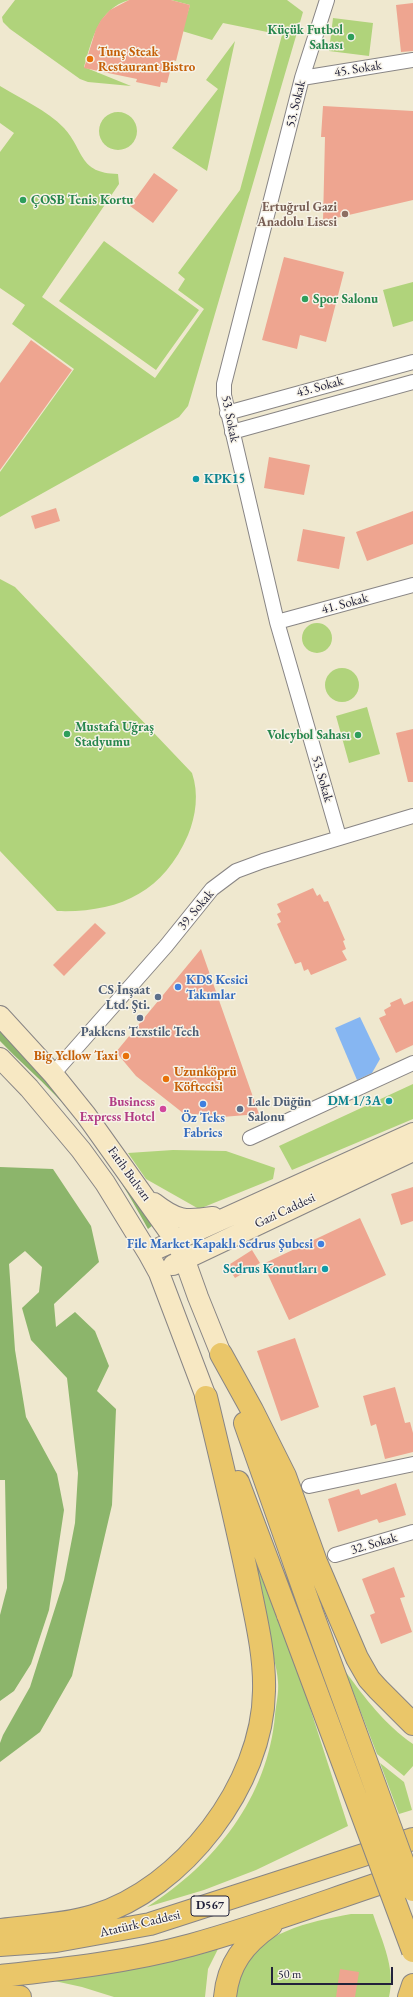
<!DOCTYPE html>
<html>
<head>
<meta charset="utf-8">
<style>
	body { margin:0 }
	#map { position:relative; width:413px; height:1997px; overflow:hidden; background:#efe8cf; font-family:"EB Garamond",serif }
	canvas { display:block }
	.scale { position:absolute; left:271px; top:1967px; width:122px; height:18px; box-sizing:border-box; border:2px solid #22223b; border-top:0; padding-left:5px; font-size:12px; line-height:14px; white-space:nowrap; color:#22223b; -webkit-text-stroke:3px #f7f3e8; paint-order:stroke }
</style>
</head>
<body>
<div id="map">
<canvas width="413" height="1997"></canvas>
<div class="scale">50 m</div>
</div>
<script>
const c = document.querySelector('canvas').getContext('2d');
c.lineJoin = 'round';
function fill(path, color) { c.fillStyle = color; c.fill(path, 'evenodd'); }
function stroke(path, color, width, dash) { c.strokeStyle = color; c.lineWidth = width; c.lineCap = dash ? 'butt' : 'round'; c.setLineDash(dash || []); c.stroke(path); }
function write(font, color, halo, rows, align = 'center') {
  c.font = font + ' "EB Garamond",serif'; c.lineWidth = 3; c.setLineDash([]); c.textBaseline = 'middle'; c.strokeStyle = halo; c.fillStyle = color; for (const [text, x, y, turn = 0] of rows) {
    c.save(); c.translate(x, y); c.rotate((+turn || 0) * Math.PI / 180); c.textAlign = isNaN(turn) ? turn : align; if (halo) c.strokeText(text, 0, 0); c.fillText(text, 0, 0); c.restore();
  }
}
const green = new Path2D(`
	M 15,0 L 129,0 C 98,9 92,40 84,67 L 131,86 L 88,82 L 80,79 L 10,29 L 3,22 L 2,17 Z
	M 171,0 L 287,0 L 303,12 L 191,396 L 188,406 L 179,417 L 0,517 L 0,472 L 74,369 L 12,324 L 25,305 L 0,288 L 0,152 L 14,133 L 0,123 L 0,86 C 21,99 47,110 64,128 C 85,151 78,173 118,174 L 119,184 L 42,297 L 155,378 L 204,309 L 178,290 L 185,279 L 178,273 L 240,190 L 282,35 L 223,23 L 212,40 L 182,31 L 190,5 Z
	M 333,18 L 373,23 L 369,56 L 329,51 Z
	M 235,41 L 207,171 L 172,148 L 218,89 L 206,80 Z
	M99 131a19 19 0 1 1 38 0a19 19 0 1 1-38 0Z
	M 104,241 L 199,310 L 156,370 L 59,301 Z
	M 413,282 L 413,321 L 393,327 L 383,290 Z
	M 0,579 L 15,587 L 192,773 C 199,793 196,816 188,835 C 163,893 118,913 57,911 L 0,851 Z
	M302 638a15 15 0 1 1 30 0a15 15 0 1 1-30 0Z
	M325 685a17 17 0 1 1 34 0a17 17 0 1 1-34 0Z
	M 367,707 L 380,754 L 349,763 L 336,716 Z
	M 413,1084 L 413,1119 L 292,1170 L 279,1146 Z
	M 173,1150 L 226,1151 L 275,1168 L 273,1179 L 199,1209 L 146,1179 L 128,1153 Z
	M 246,1537 L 301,1680 L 348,1826 L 256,1870 L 204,1890 L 147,1907 C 215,1864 268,1797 275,1715 C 276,1705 279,1692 278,1682 C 277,1666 271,1650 268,1635 C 261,1602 253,1570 246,1537 Z
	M 345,1671 C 366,1699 384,1724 413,1744 L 413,1766 L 404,1776 L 377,1754 Z
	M 380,1763 L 404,1782 L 412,1810 L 399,1814 Z
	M 351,1914 L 373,1914 C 382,1941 396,1969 389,1997 L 230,1997 C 232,1990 232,1979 236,1973 C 260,1932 308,1922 351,1914 Z
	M 222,1941 L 208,1969 L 205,1997 L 114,1997 L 82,1987 L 50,1980 Z`);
const forest = new Path2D(`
	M 0,1028 L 60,1093 L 153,1225 L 148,1229 C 123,1183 93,1134 56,1096 C 38,1077 18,1060 0,1041 Z
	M 0,1167 L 53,1169 L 91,1226 L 99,1262 L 54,1304 L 56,1327 L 75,1312 L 95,1331 L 109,1366 L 97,1391 L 116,1409 L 112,1505 L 72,1676 L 40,1732 L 0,1762 L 0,1743 L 3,1735 L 30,1687 L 64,1580 L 75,1523 L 78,1473 L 67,1378 L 31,1340 L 22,1308 L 39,1292 L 42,1267 L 25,1251 L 9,1264 L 15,1350 L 26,1417 L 57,1474 L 64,1510 L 49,1610 L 31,1664 L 14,1691 L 0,1701 L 0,1615 L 7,1588 L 5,1480 L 0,1480 Z`);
const water = new Path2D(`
	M 360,1017 L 380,1059 L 372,1073 L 357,1080 L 335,1028 Z`);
const building = new Path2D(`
	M 129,0 L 171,0 L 190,5 L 176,61 L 173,60 L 167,83 L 161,82 L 160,87 L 136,82 L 137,79 L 84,68 L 96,29 L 101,20 L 110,10 Z
	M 413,3 L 413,51 L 401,52 L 396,5 Z
	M 323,106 L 413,111 L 413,200 L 323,221 L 325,137 L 321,137 Z
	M 154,173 L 178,190 L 153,223 L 130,206 Z
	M 284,257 L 344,272 L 326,342 L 300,335 L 297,349 L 262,340 Z
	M 31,340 L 72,370 L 0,470 L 0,383 Z
	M 269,457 L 310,465 L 304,495 L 264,488 Z
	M 56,508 L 60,521 L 35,529 L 31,516 Z
	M 413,511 L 413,544 L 367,561 L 356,532 Z
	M 303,529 L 345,537 L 339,569 L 297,561 Z
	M 413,729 L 413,782 L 408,782 L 396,733 Z
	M 313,888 L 317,896 L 320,894 L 324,902 L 328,901 L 345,940 L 343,941 L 346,949 L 342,951 L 347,960 L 311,975 L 308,969 L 304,971 L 301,962 L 295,964 L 277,924 L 281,922 L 277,914 L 281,912 L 277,904 Z
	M 95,923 L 106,933 L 64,976 L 53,965 Z
	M 201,949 L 259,1114 L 222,1117 L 183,1113 L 136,1076 L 116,1052 Z
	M 401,998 L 404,1005 L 413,1001 L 413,1045 L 396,1053 L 379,1018 L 386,1015 L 384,1010 L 391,1006 L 390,1003 Z
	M 413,1187 L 413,1221 L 401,1225 L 391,1194 Z
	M 360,1218 L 386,1275 L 289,1320 L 263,1264 Z
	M 252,1250 L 260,1263 L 235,1278 L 227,1266 Z
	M 295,1338 L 319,1407 L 281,1421 L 257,1351 Z
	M 395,1387 L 405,1423 L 410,1422 L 413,1433 L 413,1452 L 385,1459 L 376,1424 L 371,1426 L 363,1396 Z
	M 396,1483 L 406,1515 L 379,1523 L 377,1519 L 338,1532 L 328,1499 L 359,1489 L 361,1495 Z
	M 394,1567 L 405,1597 L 400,1598 L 412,1632 L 381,1644 L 370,1615 L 375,1613 L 362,1579 Z
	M 340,1969 L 359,1972 L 355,1997 L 336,1997 Z`);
const street = new Path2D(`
	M 327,0 L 302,78 L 224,384 L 224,395 L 277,622 L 339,837
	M 302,78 L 413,60
	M 227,413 L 413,362
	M 232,432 L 413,382
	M 277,622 L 413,585
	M 53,1074 L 166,946 L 212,889 L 236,871 L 263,861 L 413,816
	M 250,1138 L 413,1063
	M 309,1486 L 413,1464
	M 335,1555 L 413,1532`);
const secondary = new Path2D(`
	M 0,1016 L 53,1074 L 86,1115 L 175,1240 L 184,1258 L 198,1297 L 221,1354
	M 0,1058 L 29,1088 L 81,1150 L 105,1183 L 148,1253 L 159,1273 L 206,1397
	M 154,1203 C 177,1221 185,1221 213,1217
	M 148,1253 L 413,1133
	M 173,1265 L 413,1151`);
const highway = new Path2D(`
	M 221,1354 L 252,1410 L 285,1476 L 316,1562 L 357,1658 L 369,1679 L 378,1689 L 413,1724
	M 245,1423 L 311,1610
	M 238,1482 L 288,1615
	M 0,1930 C 31,1926 63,1925 93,1916 C 183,1889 263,1784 264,1691 C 265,1655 256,1619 249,1584 C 236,1521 221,1459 206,1397
	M 0,1945 L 56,1941 L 150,1924 L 413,1839
	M 0,1976 C 64,1969 129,1962 191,1945 C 264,1925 334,1898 405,1875
	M 0,1996 L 20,1997
	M 225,1997 C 228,1964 244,1944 271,1925
	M 409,1997 L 413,1985`);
const highwayBridge = new Path2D(`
	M 311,1610 L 413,1890
	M 288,1615 L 413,1951`);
const markers = [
	[351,37,4,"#2e9e5b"],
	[90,59,4,"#e8710a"],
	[23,200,4,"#2e9e5b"],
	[345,214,4,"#8d6e63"],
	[305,299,4,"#2e9e5b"],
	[196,479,4,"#0f9aa8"],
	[67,734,4,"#2e9e5b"],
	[358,735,4,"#2e9e5b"],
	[178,987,4,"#3f7fe0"],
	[158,997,4,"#5c6f8a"],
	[140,1018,4,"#5c6f8a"],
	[126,1056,4,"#e8710a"],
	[166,1079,4,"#e8710a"],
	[389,1101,4,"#0f9aa8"],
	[203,1104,4,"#3f7fe0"],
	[163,1109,4,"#d1479c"],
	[240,1109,4,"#5c6f8a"],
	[321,1244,4,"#3f7fe0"],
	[325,1269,4,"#0f9aa8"]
];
const shields = [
	[210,1906,38]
];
const shieldNames = [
	["D567",210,1906]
];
const leisureNames = [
	["Küçük Futbol",343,30,"right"],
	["Sahası",343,45,"right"],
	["ÇOSB Tenis Kortu",31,200],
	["Spor Salonu",313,299],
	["Mustafa Uğraş",75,727],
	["Stadyumu",75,742],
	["Voleybol Sahası",350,735,"right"]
];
const foodNames = [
	["Tunç Steak",98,52],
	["Restaurant Bistro",98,67],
	["Big Yellow Taxi",118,1056,"right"],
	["Uzunköprü",174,1072],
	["Köftecisi",174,1087]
];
const streetNames = [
	["45. Sokak",358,69,-9],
	["53. Sokak",296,104,-76],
	["43. Sokak",320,387,-15],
	["53. Sokak",230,419,79],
	["41. Sokak",345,604,-15],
	["53. Sokak",322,779,74],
	["39. Sokak",196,910,-50],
	["Fatih Bulvarı",129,1174,54],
	["Gazi Caddesi",285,1211,-25],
	["32. Sokak",374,1544,-16],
	["Atatürk Caddesi",140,1924,-13]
];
const educationNames = [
	["Ertuğrul Gazi",337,207],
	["Anadolu Lisesi",337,222]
];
const cultureNames = [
	["KPK15",204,479,"left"],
	["DM 1/3A",381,1101],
	["Sedrus Konutları",317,1269]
];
const shopNames = [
	["KDS Kesici",186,980],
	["Takımlar",186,995],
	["Öz Teks",203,1118,"center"],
	["Fabrics",203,1133,"center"],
	["File Market Kapaklı Sedrus Şubesi",313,1244,"right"]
];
const serviceNames = [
	["CS İnşaat",150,990],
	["Ltd. Şti.",150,1005],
	["Pakkens Texstile Tech",140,1032,"center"],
	["Lale Düğün",248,1102,"left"],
	["Salonu",248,1117,"left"]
];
const hotelNames = [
	["Business",155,1102],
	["Express Hotel",155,1117]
];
fill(green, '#b0d37b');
fill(forest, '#8cb56b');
fill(water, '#86b6f2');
fill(building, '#eea590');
stroke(street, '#888585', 16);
stroke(secondary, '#888585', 22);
stroke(highway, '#888585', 24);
stroke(street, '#fff', 14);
stroke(secondary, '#f7e8c3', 20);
stroke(highway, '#eac669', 22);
stroke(highwayBridge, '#888585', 24, []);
stroke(highwayBridge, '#eac669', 22);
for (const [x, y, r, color] of markers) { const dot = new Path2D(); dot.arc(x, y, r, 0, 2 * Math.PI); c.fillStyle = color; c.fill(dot); stroke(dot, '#f7f3e8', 1.5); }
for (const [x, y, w] of shields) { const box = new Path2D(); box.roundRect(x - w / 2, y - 10, w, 20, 3); c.fillStyle = '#f7f3e8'; c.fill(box); stroke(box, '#22223b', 1); }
write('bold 12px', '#22223b', null, shieldNames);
write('bold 13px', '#27864d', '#f7f3e8', leisureNames, 'left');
write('bold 13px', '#c56008', '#f7f3e8', foodNames, 'left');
write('13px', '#22223b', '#f7f3e8', streetNames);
write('bold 13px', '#785e54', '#f7f3e8', educationNames, 'right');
write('bold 13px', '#0d838f', '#f7f3e8', cultureNames, 'right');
write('bold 13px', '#366cbe', '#f7f3e8', shopNames, 'left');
write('bold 13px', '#4e5e75', '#f7f3e8', serviceNames, 'right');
write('bold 13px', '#b23c85', '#f7f3e8', hotelNames, 'right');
</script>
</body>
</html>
